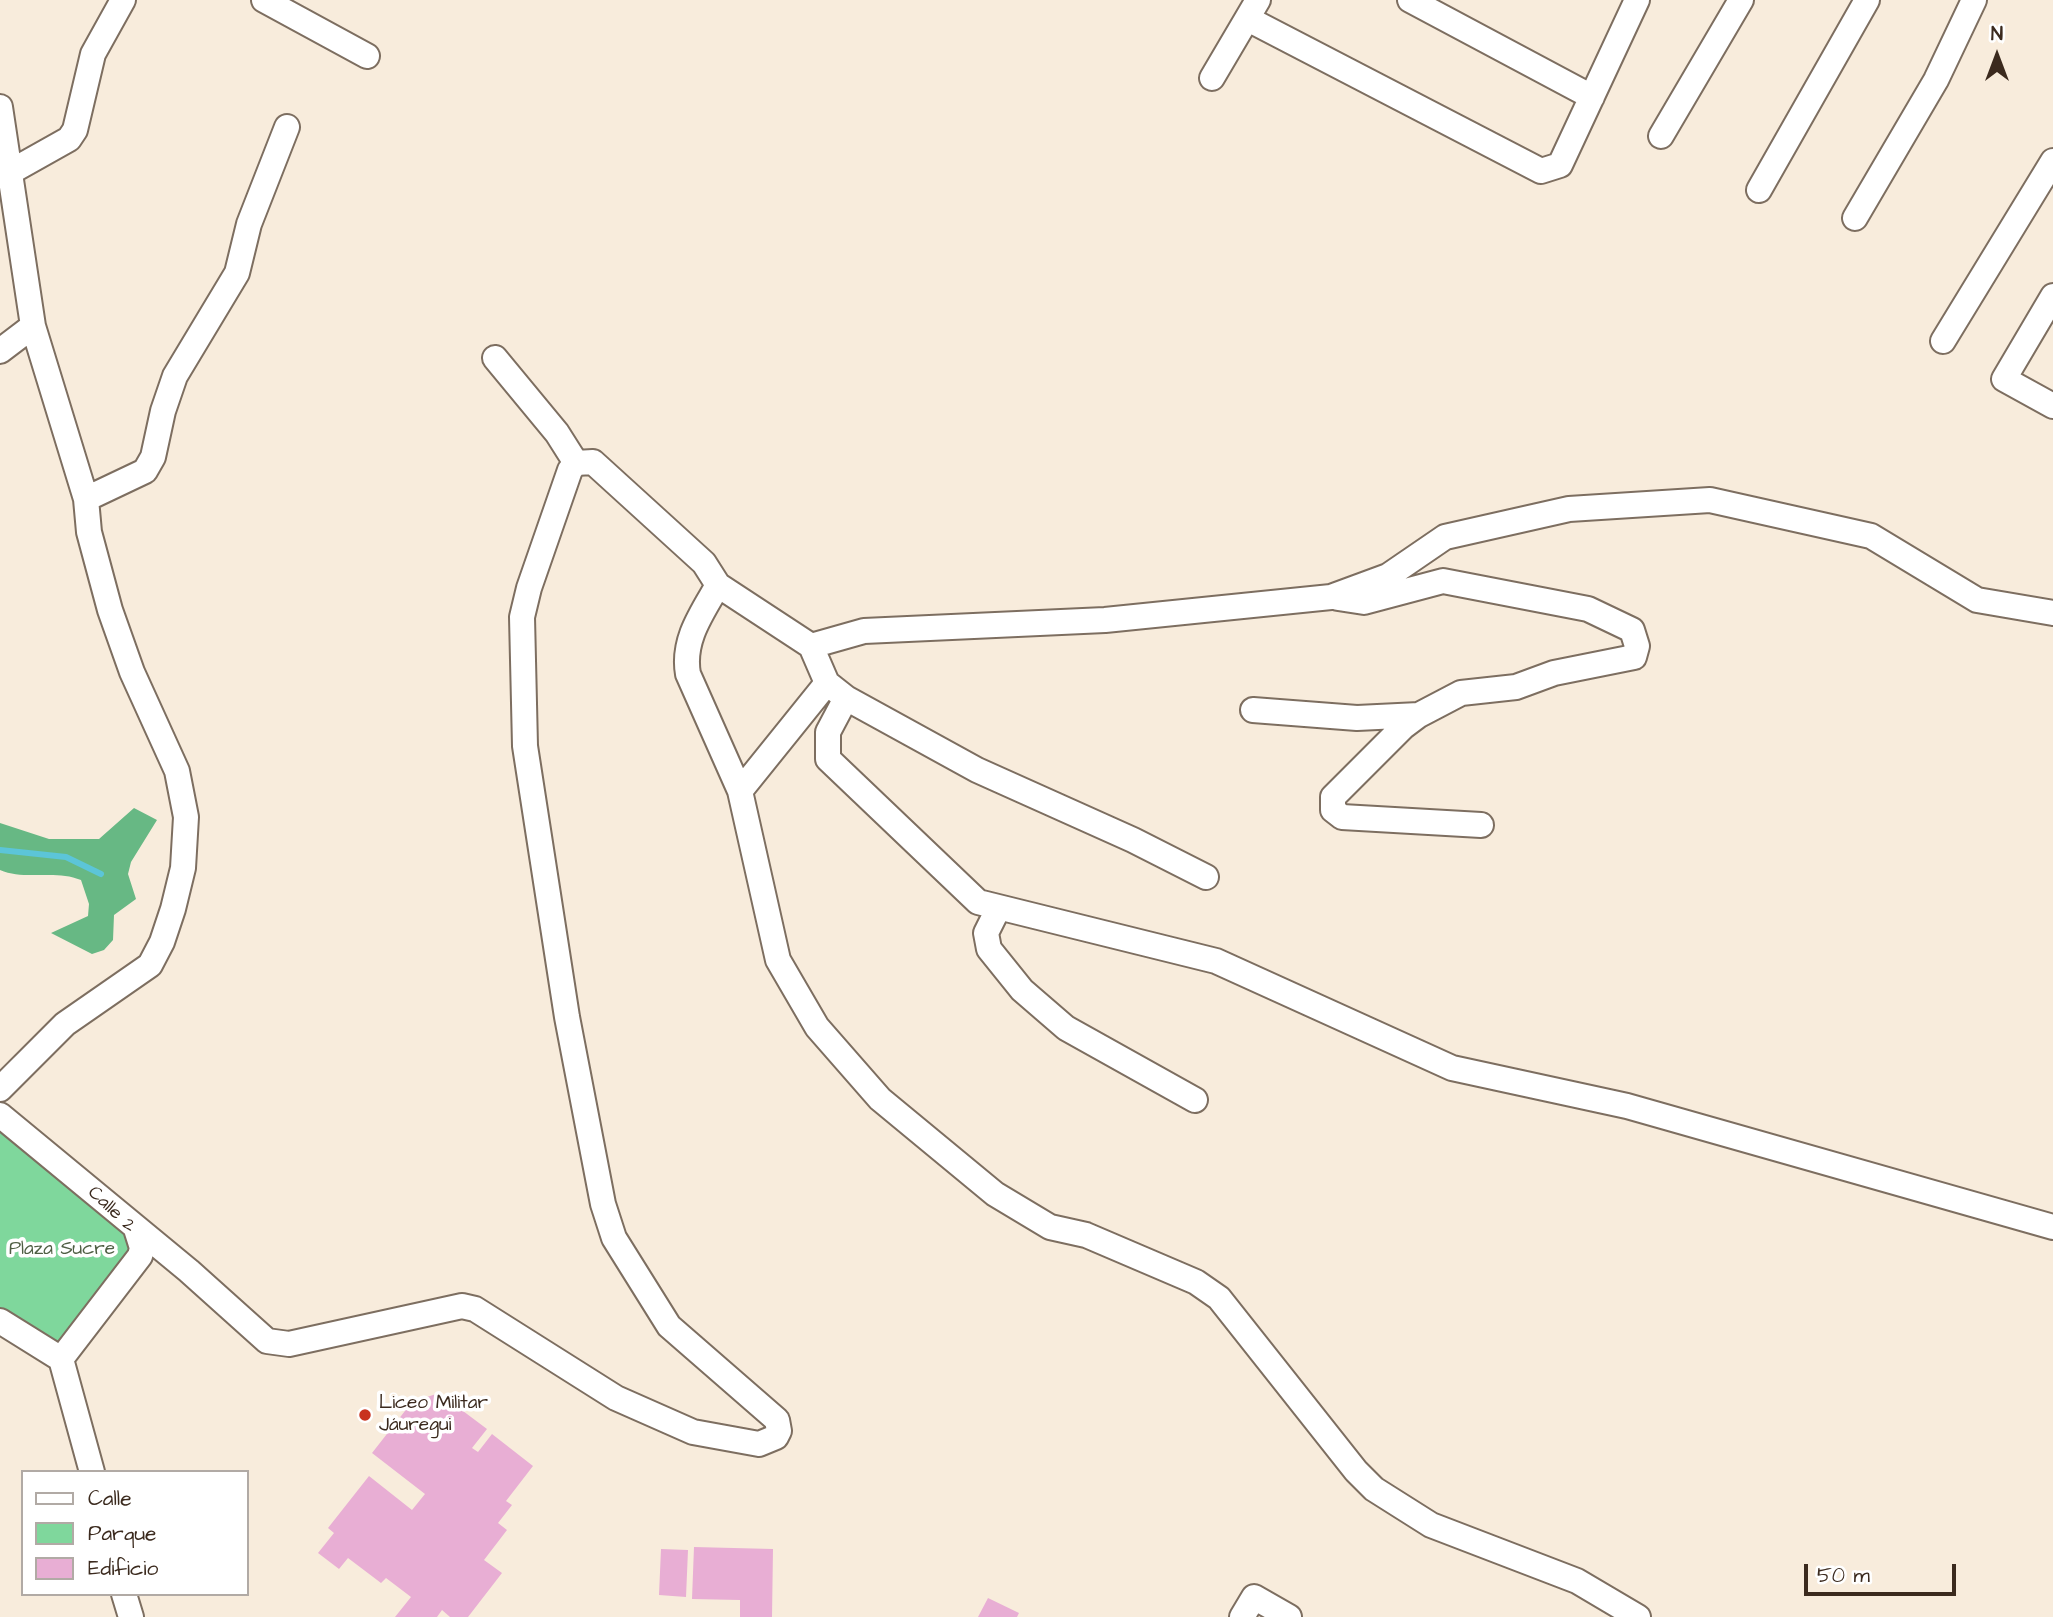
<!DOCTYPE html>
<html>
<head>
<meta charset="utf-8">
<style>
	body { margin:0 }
	#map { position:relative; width:2053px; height:1617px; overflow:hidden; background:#f8ecdc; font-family:"Architects Daughter",sans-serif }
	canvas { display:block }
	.legend { position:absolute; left:21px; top:1470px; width:228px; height:126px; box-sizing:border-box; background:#fff; border:2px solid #b1aaa5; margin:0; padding:9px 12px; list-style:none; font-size:21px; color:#3b2a1e }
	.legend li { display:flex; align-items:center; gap:14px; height:35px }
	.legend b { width:35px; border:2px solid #b1aaa5 }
	.north { position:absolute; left:1962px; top:21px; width:70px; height:70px; -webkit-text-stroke:5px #fff; paint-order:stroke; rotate:0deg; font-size:19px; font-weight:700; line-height:28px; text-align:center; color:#3b2a1e }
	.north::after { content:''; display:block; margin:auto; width:24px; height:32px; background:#3b2a1e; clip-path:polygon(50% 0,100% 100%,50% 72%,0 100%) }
	.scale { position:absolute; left:1804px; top:1564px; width:152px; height:32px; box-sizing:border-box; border:4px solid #3b2a1e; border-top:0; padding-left:9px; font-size:21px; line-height:24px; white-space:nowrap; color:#3b2a1e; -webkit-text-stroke:5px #fff; paint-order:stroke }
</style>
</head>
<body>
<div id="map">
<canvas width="2053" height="1617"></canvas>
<ul class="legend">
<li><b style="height:9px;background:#fff"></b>Calle</li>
<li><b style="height:19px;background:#7fd79c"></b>Parque</li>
<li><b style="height:19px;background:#e8aed4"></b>Edificio</li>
</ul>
<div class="north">N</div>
<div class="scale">50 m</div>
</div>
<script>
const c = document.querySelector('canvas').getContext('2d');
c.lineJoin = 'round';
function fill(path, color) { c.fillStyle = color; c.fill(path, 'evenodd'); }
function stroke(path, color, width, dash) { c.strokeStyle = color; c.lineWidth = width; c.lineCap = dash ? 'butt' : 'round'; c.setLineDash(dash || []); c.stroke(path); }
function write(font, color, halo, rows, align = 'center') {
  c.font = font + ' "Architects Daughter",sans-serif'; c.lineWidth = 7; c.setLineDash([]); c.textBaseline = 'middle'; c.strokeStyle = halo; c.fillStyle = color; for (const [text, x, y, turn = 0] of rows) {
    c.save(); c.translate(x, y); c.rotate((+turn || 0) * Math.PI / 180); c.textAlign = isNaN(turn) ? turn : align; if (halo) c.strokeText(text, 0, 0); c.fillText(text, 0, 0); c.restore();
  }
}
const green = new Path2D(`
	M 0,1115 L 141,1241 L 61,1359 L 0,1321 Z`);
const forest = new Path2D(`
	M 134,808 L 157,820 L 131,862 L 128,874 L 136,899 L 114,915 L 113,940 L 104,950 L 92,954 L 51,933 L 88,916 L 89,904 L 81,880 C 55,869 26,881 0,870 L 0,823 L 49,839 L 99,839 Z`);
const stream = new Path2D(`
	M 0,850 L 66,857 L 101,874`);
const building = new Path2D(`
	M 439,1393 L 487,1429 L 472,1448 L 478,1452 L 492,1434 L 533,1466 L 506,1501 L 512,1505 L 498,1523 L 507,1530 L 484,1560 L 502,1573 L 468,1617 L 450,1617 L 442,1610 L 437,1617 L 395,1617 L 411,1597 L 386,1578 L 381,1583 L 348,1558 L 339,1569 L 318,1553 L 334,1533 L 328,1528 L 369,1476 L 412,1510 L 425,1494 L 372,1453 L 412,1402 Z
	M 694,1547 L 773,1549 L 772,1617 L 740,1617 L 740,1600 L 692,1599 Z
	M 661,1549 L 688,1550 L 686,1597 L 659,1595 Z
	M 988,1598 L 1019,1613 L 1017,1617 L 978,1617 Z`);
const minor = new Path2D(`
	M 264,0 L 367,56
	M 1410,0 L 1592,97
	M 1248,19 L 1541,171 L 1560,165 L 1637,0
	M 1212,78 L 1258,0
	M 0,107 L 33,326 L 86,499 L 89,532 L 110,610 L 132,672 L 177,771 L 186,817 L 183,868 L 173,909 L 162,942 L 150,965 L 65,1024 L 0,1089
	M 1661,136 L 1741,0
	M 12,171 L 69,139 L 75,130 L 93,54 L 123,0
	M 1759,190 L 1867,0
	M 1855,218 L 1936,80 L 1974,0
	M 2053,296 L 2004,379 L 2053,406
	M 1943,341 L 2053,161
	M 0,351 L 33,326
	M 495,358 L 557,433 L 576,463
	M 86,499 L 145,471 L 153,457 L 163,411 L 175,376 L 237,273 L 249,224 L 287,127
	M 718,585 C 702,613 682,640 688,674 L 740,791 L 778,960 L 817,1027 L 880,1099 L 995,1194 L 1050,1227 L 1086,1235 L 1196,1282 L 1219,1298 L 1356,1471 L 1374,1489 L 1431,1525 L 1577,1581 L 1638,1617
	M 1338,598 L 1364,602 L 1443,581 L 1588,609 L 1632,630 L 1637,646 L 1634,657 L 1554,673 L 1516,687 L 1461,693 L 1419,715 L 1403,727 L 1333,797 L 1333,810 L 1342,817 L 1481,825
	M 811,646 L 827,683 L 846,698 L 977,770 L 1133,840 L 1206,877
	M 846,698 L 828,732 L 828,759 L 978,902 L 1216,961 L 1452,1068 L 1627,1106 L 2053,1227
	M 1253,710 L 1357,718 L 1419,715
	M 740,791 L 827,683
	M 998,909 L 986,933 L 989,949 L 1022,990 L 1066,1028 L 1195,1100
	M 0,1115 L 189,1271 L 267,1341 L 289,1344 L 462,1306 L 475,1309 L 616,1398 L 693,1432 L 759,1444 L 776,1437 L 779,1431 L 777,1420 L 669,1326 L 614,1238 L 603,1204 L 567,1017 L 525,746 L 522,617 L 529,588 L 570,470 L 576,463 L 593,462 L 704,563 L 718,585 L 811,646 L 864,631 L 1105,620 L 1331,597 L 1388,576 L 1445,537 L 1569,509 L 1710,500 L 1871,536 L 1977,600 L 2053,613
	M 0,1321 L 61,1359 L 92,1472
	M 61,1359 L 140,1256 L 142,1248 L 136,1229
	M 124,1594 L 131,1617
	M 1242,1617 L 1254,1597 L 1289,1617`);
const markers = [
	[365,1415,7,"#c8321e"]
];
const streetNames = [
	["Calle 2",111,1210,43]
];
const parkNames = [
	["Plaza Sucre",62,1250]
];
const poiNames = [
	["Liceo Militar",379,1404],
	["Jáuregui",379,1426]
];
fill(green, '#7fd79c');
fill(forest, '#67b884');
stroke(stream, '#5cc5d8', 6);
fill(building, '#e8aed4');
stroke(minor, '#7d6e60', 28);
stroke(minor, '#fff', 24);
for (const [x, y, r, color] of markers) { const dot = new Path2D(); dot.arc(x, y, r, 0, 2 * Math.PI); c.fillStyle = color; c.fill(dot); stroke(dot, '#fff', 2.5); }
write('19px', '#3b2a1e', '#fff', streetNames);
write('19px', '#4f5e44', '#fff', parkNames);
write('19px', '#3b2a1e', '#fff', poiNames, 'left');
</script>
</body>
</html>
